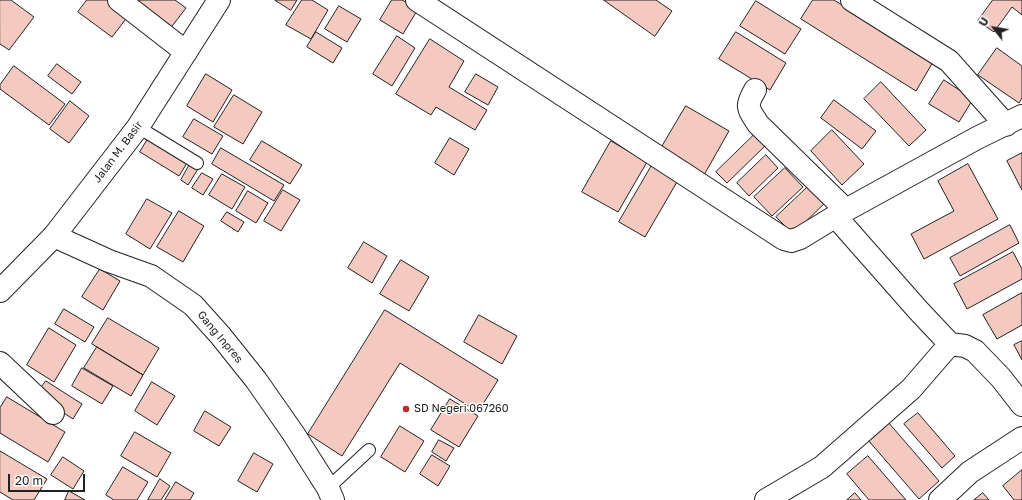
<!DOCTYPE html>
<html>
<head>
<meta charset="utf-8">
<style>
	body { margin:0 }
	#map { position:relative; width:1022px; height:500px; overflow:hidden; background:#fff; font-family:"Golos Text",sans-serif }
	canvas { display:block }
	.north { position:absolute; left:974px; top:8px; width:40px; height:40px; -webkit-text-stroke:3px #fff; paint-order:stroke; rotate:301deg; font-size:11px; font-weight:700; line-height:16px; text-align:center; color:#222 }
	.north::after { content:''; display:block; margin:auto; width:14px; height:18px; background:#222; clip-path:polygon(50% 0,100% 100%,50% 72%,0 100%) }
	.scale { position:absolute; left:8px; top:474px; width:77px; height:18px; box-sizing:border-box; border:2px solid #222; border-top:0; padding-left:5px; font-size:12px; line-height:14px; white-space:nowrap; color:#222; -webkit-text-stroke:3px #fff; paint-order:stroke }
</style>
</head>
<body>
<div id="map">
<canvas width="1022" height="500"></canvas>
<div class="north">U</div>
<div class="scale">20 m</div>
</div>
<script>
const c = document.querySelector('canvas').getContext('2d');
c.lineJoin = 'round';
function fill(path, color) { c.fillStyle = color; c.fill(path, 'evenodd'); }
function stroke(path, color, width, dash) { c.strokeStyle = color; c.lineWidth = width; c.lineCap = dash ? 'butt' : 'round'; c.setLineDash(dash || []); c.stroke(path); }
function write(font, color, halo, rows, align = 'center') {
  c.font = font + ' "Golos Text",sans-serif'; c.lineWidth = 3; c.setLineDash([]); c.textBaseline = 'middle'; c.strokeStyle = halo; c.fillStyle = color; for (const [text, x, y, turn = 0] of rows) {
    c.save(); c.translate(x, y); c.rotate((+turn || 0) * Math.PI / 180); c.textAlign = isNaN(turn) ? turn : align; if (halo) c.strokeText(text, 0, 0); c.fillText(text, 0, 0); c.restore();
  }
}
const building = new Path2D(`
	M 0,0 L 11,0 L 34,17 L 9,50 L 0,44 Z
	M 87,0 L 109,0 L 129,15 L 112,37 L 78,12 Z
	M 137,0 L 175,0 L 186,8 L 169,30 L 134,4 Z
	M 275,0 L 297,0 L 291,10 Z
	M 302,0 L 312,0 L 328,10 L 311,39 L 286,25 Z
	M 392,0 L 402,0 L 418,9 L 403,34 L 380,20 Z
	M 604,0 L 656,0 L 672,11 L 655,36 Z
	M 813,0 L 834,0 L 933,62 L 916,91 L 801,19 Z
	M 993,0 L 1022,0 L 1022,15 L 1012,7 L 994,32 L 978,21 Z
	M 756,1 L 801,29 L 785,54 L 740,26 Z
	M 339,6 L 361,19 L 347,42 L 325,29 Z
	M 316,32 L 342,48 L 333,63 L 307,47 Z
	M 736,32 L 786,63 L 770,90 L 719,59 Z
	M 397,36 L 415,48 L 392,86 L 373,74 Z
	M 430,39 L 464,61 L 449,87 L 487,110 L 475,130 L 436,107 L 431,115 L 396,94 Z
	M 997,48 L 1022,66 L 1022,98 L 1019,103 L 978,75 Z
	M 57,64 L 81,82 L 72,94 L 48,76 Z
	M 14,66 L 65,104 L 49,125 L 0,89 L 0,85 Z
	M 206,74 L 232,90 L 213,122 L 187,106 Z
	M 476,74 L 498,87 L 488,105 L 465,92 Z
	M 944,80 L 973,99 L 959,122 L 929,104 Z
	M 881,82 L 926,130 L 909,146 L 864,99 Z
	M 234,95 L 262,112 L 243,144 L 214,127 Z
	M 834,100 L 876,131 L 862,149 L 821,118 Z
	M 70,101 L 89,116 L 69,143 L 50,129 Z
	M 686,106 L 729,131 L 704,175 L 660,150 Z
	M 194,119 L 223,136 L 212,154 L 183,137 Z
	M 832,130 L 864,164 L 842,185 L 811,151 Z
	M 755,134 L 766,145 L 727,183 L 716,172 Z
	M 450,138 L 469,149 L 454,175 L 435,163 Z
	M 148,139 L 187,163 L 179,176 L 140,152 Z
	M 262,141 L 302,165 L 290,184 L 250,160 Z
	M 611,141 L 647,162 L 618,212 L 582,192 Z
	M 221,148 L 284,185 L 274,201 L 212,164 Z
	M 1022,153 L 1022,190 L 1007,161 Z
	M 766,155 L 778,168 L 749,196 L 737,183 Z
	M 655,160 L 681,175 L 645,237 L 619,222 Z
	M 190,164 L 198,169 L 188,185 L 181,180 Z
	M 968,164 L 998,219 L 924,259 L 911,234 L 954,211 L 938,181 Z
	M 785,168 L 803,187 L 772,216 L 754,197 Z
	M 202,173 L 213,179 L 203,195 L 192,188 Z
	M 222,174 L 245,187 L 232,209 L 209,195 Z
	M 812,183 L 829,199 L 793,234 L 776,217 Z
	M 283,190 L 300,200 L 281,231 L 264,221 Z
	M 248,191 L 268,203 L 256,223 L 236,211 Z
	M 147,199 L 172,213 L 150,249 L 126,234 Z
	M 179,211 L 204,226 L 183,262 L 157,247 Z
	M 227,212 L 244,222 L 238,232 L 221,221 Z
	M 1010,225 L 1019,243 L 960,276 L 950,258 Z
	M 364,242 L 387,256 L 372,283 L 348,268 Z
	M 1013,252 L 1022,269 L 1022,279 L 967,309 L 954,284 Z
	M 401,260 L 429,277 L 409,311 L 380,294 Z
	M 100,269 L 120,281 L 103,310 L 82,297 Z
	M 1022,293 L 1022,325 L 997,339 L 983,315 Z
	M 64,309 L 94,327 L 85,342 L 55,324 Z
	M 385,310 L 498,380 L 478,412 L 400,363 L 342,456 L 308,434 Z
	M 479,315 L 517,336 L 502,364 L 464,342 Z
	M 108,318 L 159,348 L 143,375 L 92,344 Z
	M 49,328 L 76,345 L 54,382 L 27,365 Z
	M 1022,341 L 1022,360 L 1014,345 Z
	M 97,347 L 143,375 L 131,396 L 84,368 Z
	M 82,368 L 113,386 L 102,404 L 72,386 Z
	M 46,381 L 82,404 L 73,419 L 36,395 Z
	M 152,382 L 175,396 L 157,425 L 135,411 Z
	M 7,397 L 65,432 L 48,462 L 0,433 L 0,408 Z
	M 450,399 L 478,416 L 459,447 L 431,430 Z
	M 205,411 L 231,427 L 219,446 L 194,431 Z
	M 918,413 L 955,456 L 942,468 L 904,424 Z
	M 888,422 L 939,481 L 919,499 L 868,440 Z
	M 400,426 L 424,441 L 405,472 L 381,457 Z
	M 135,432 L 171,453 L 157,477 L 121,456 Z
	M 439,440 L 454,448 L 446,461 L 432,452 Z
	M 0,451 L 47,479 L 34,500 L 13,500 L 0,492 Z
	M 254,453 L 273,464 L 257,492 L 238,481 Z
	M 432,455 L 450,466 L 438,486 L 420,474 Z
	M 868,456 L 906,500 L 869,500 L 847,474 Z
	M 63,457 L 84,471 L 73,489 L 51,475 Z
	M 123,467 L 148,482 L 137,500 L 114,500 L 106,495 Z
	M 1022,470 L 1022,500 L 1014,500 L 1003,486 Z
	M 160,479 L 170,486 L 161,500 L 148,500 Z
	M 176,482 L 194,493 L 190,500 L 165,500 Z
	M 69,491 L 85,500 L 65,500 Z
	M 855,493 L 861,500 L 847,500 Z
	M 983,493 L 989,500 L 974,500 Z`);
const service = new Path2D(`
	M 138,127 L 197,163
	M 328,488 L 369,450`);
const minor = new Path2D(`
	M 119,0 L 186,52
	M 417,0 L 784,239 L 791,241 L 800,238 L 846,210 L 977,138 L 1022,116
	M 852,0 L 949,61 L 1006,125
	M 755,90 C 745,107 748,108 758,124 L 846,210
	M 836,217 L 918,310 L 950,344 L 965,346 L 975,351 L 1001,378 L 1022,405
	M 54,236 L 109,261 L 151,276 L 193,305 L 220,335 L 256,380 L 293,433 L 328,488 L 333,500
	M 0,363 L 53,413
	M 766,500 L 822,467 L 911,389 L 950,344
	M 940,500 L 970,472 L 1022,438`);
const secondary = new Path2D(`
	M 0,291 L 54,236 L 138,127 L 219,0`);
const markers = [
	[406,409,4,"#c62828"]
];
const streetNames = [
	["Jalan M. Basir",118,152,-53],
	["Gang Inpres",220,337,50]
];
const poiNames = [
	["SD Negeri 067260",414,409]
];
fill(building, '#f3c9c0');
stroke(building, '#222', 1);
stroke(service, '#222', 14);
stroke(minor, '#222', 24);
stroke(secondary, '#222', 24);
stroke(service, '#fff', 12);
stroke(minor, '#fff', 22);
stroke(secondary, '#fff', 22);
for (const [x, y, r, color] of markers) { const dot = new Path2D(); dot.arc(x, y, r, 0, 2 * Math.PI); c.fillStyle = color; c.fill(dot); stroke(dot, '#fff', 1.5); }
write('11px', '#222', '#fff', streetNames);
write('11px', '#222', '#fff', poiNames, 'left');
</script>
</body>
</html>
